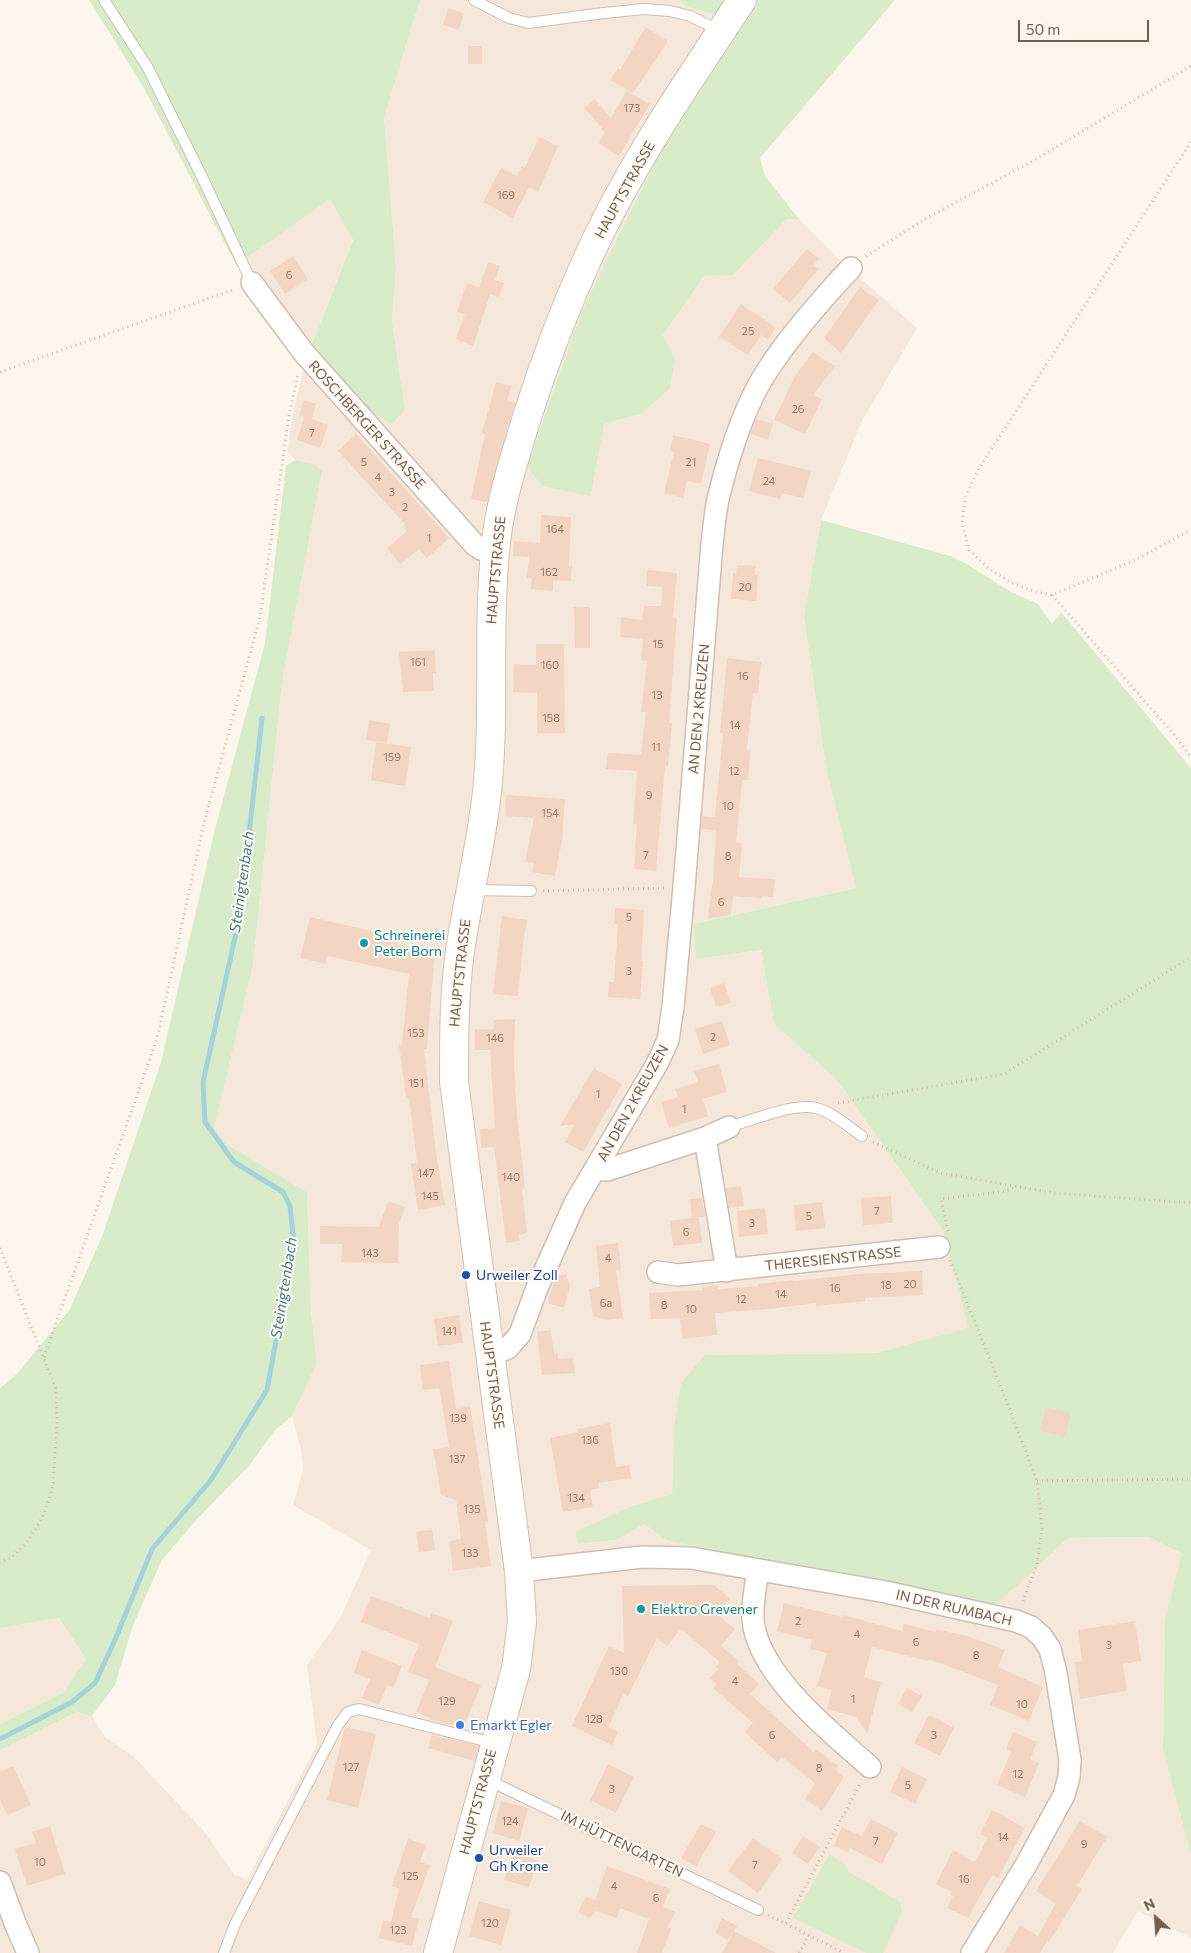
<!DOCTYPE html>
<html>
<head>
<meta charset="utf-8">
<style>
	body { margin:0 }
	#map { position:relative; width:1191px; height:1953px; overflow:hidden; background:#fdf6ec; font-family:Commissioner,sans-serif }
	canvas { display:block }
	.north { position:absolute; left:1131px; top:1893px; width:50px; height:50px; -webkit-text-stroke:4px #fffaf3; paint-order:stroke; rotate:334deg; font-size:14px; font-weight:700; line-height:20px; text-align:center; color:#7a5c4d }
	.north::after { content:''; display:block; margin:auto; width:18px; height:22px; background:#7a5c4d; clip-path:polygon(50% 0,100% 100%,50% 72%,0 100%) }
	.scale { position:absolute; left:1018px; top:20px; width:131px; height:22px; box-sizing:border-box; border:2px solid #7a5c4d; border-top:0; padding-left:6px; font-size:15px; line-height:18px; white-space:nowrap; color:#7a5c4d; -webkit-text-stroke:4px #fffaf3; paint-order:stroke }
</style>
</head>
<body>
<div id="map">
<canvas width="1191" height="1953"></canvas>
<div class="north">N</div>
<div class="scale">50 m</div>
</div>
<script>
const c = document.querySelector('canvas').getContext('2d');
c.lineJoin = 'round';
function fill(path, color) { c.fillStyle = color; c.fill(path, 'evenodd'); }
function stroke(path, color, width, dash) { c.strokeStyle = color; c.lineWidth = width; c.lineCap = dash ? 'butt' : 'round'; c.setLineDash(dash || []); c.stroke(path); }
function write(font, color, halo, rows, align = 'center') {
  c.font = font + ' Commissioner,sans-serif'; c.lineWidth = 4; c.setLineDash([]); c.textBaseline = 'middle'; c.strokeStyle = halo; c.fillStyle = color; for (const [text, x, y, turn = 0] of rows) {
    c.save(); c.translate(x, y); c.rotate((+turn || 0) * Math.PI / 180); c.textAlign = isNaN(turn) ? turn : align; if (halo) c.strokeText(text, 0, 0); c.fillText(text, 0, 0); c.restore();
  }
}
const residential = new Path2D(`
	M 420,0 L 679,0 L 686,6 L 716,15 L 733,30 L 655,162 L 583,308 L 527,466 L 591,496 L 604,424 L 641,414 L 675,359 L 663,335 L 704,276 L 733,275 L 787,219 L 799,219 L 842,262 L 917,328 L 862,421 L 821,520 L 804,617 L 826,768 L 856,888 L 693,924 L 696,959 L 761,950 L 774,1024 L 838,1081 L 943,1231 L 970,1329 L 876,1353 L 705,1355 L 674,1426 L 672,1494 L 629,1507 L 575,1532 L 578,1544 L 616,1540 L 644,1524 L 668,1541 L 993,1604 L 1027,1577 L 1068,1538 L 1148,1537 L 1183,1555 L 1165,1619 L 1163,1749 L 1191,1855 L 1191,1938 L 1138,1911 L 1113,1953 L 0,1953 L 0,1750 L 77,1712 L 92,1716 L 105,1737 L 134,1757 L 203,1830 L 234,1874 L 247,1880 L 317,1744 L 307,1665 L 340,1618 L 371,1550 L 293,1505 L 303,1470 L 301,1449 L 292,1416 L 317,1363 L 311,1311 L 307,1192 L 226,1144 L 214,1128 L 253,966 L 282,682 L 322,471 L 315,465 L 295,460 L 287,451 L 292,418 L 304,367 L 253,297 L 236,265 L 330,198 L 353,239 L 311,347 L 405,408 L 392,321 L 396,268 L 384,117 Z
	M 59,1618 L 86,1659 L 64,1692 L 0,1724 L 0,1628 Z`);
const green = new Path2D(`
	M 89,0 L 420,0 L 384,117 L 396,268 L 392,321 L 405,409 L 392,424 L 366,410 L 311,347 L 353,240 L 330,199 L 236,265 L 144,88 Z
	M 679,0 L 895,0 L 760,158 L 765,176 L 799,219 L 787,219 L 733,275 L 704,276 L 663,335 L 675,359 L 670,388 L 641,414 L 604,424 L 591,496 L 542,486 L 527,466 L 583,308 L 655,162 L 733,30 L 716,15 L 686,6 Z
	M 295,460 L 316,465 L 322,471 L 282,682 L 253,966 L 214,1128 L 226,1144 L 307,1192 L 311,1311 L 317,1363 L 292,1416 L 276,1429 L 249,1466 L 199,1517 L 162,1560 L 133,1625 L 115,1685 L 92,1716 L 77,1712 L 0,1750 L 0,1724 L 64,1692 L 86,1659 L 59,1618 L 0,1628 L 0,1388 L 17,1374 L 70,1309 L 103,1234 L 161,1062 L 215,829 L 265,643 L 286,466 Z
	M 821,520 L 950,556 L 967,564 L 1009,591 L 1038,604 L 1052,624 L 1061,612 L 1191,768 L 1191,1855 L 1163,1749 L 1165,1619 L 1182,1554 L 1148,1537 L 1068,1538 L 1027,1577 L 994,1605 L 668,1541 L 644,1524 L 616,1540 L 578,1544 L 575,1532 L 629,1507 L 672,1494 L 674,1426 L 681,1383 L 705,1355 L 876,1353 L 969,1328 L 943,1231 L 838,1081 L 774,1024 L 761,950 L 696,959 L 693,924 L 856,888 L 826,768 L 804,617 Z
	M 829,1855 L 844,1863 L 849,1872 L 900,1902 L 902,1912 L 883,1953 L 867,1953 L 793,1918 Z`);
const stream = new Path2D(`
	M 0,1739 L 72,1702 L 95,1683 L 115,1640 L 152,1549 L 211,1480 L 267,1390 L 294,1243 L 290,1206 L 283,1192 L 234,1162 L 205,1122 L 203,1082 L 240,915 L 262,718`);
const building = new Path2D(`
	M 448,8 L 464,13 L 459,30 L 443,25 Z
	M 646,27 L 668,41 L 633,93 L 610,80 L 618,68 L 620,70 Z
	M 468,46 L 482,46 L 482,64 L 468,64 Z
	M 627,91 L 650,104 L 619,156 L 599,143 L 605,132 L 584,108 L 594,99 L 611,118 Z
	M 539,137 L 558,146 L 538,192 L 529,187 L 513,218 L 483,202 L 501,168 L 517,176 L 522,166 L 525,168 Z
	M 807,249 L 819,259 L 813,266 L 818,269 L 790,303 L 773,289 Z
	M 293,256 L 308,279 L 285,294 L 270,271 Z
	M 488,262 L 500,266 L 495,280 L 504,283 L 499,297 L 490,294 L 473,346 L 456,339 L 465,314 L 457,312 L 467,283 L 479,287 Z
	M 860,287 L 879,300 L 841,353 L 824,338 Z
	M 741,304 L 776,327 L 768,340 L 761,335 L 748,355 L 719,337 Z
	M 813,352 L 835,366 L 813,395 L 822,399 L 805,434 L 774,420 L 795,376 Z
	M 496,382 L 511,386 L 507,401 L 515,403 L 487,502 L 471,499 L 485,434 L 482,433 Z
	M 304,400 L 316,404 L 312,419 L 328,425 L 320,448 L 297,440 L 304,417 L 299,415 Z
	M 756,419 L 773,424 L 768,440 L 751,434 Z
	M 356,434 L 449,538 L 427,558 L 419,549 L 400,564 L 387,548 L 407,531 L 403,526 L 405,524 L 338,451 Z
	M 673,435 L 710,444 L 701,484 L 687,481 L 683,498 L 664,493 L 674,452 L 670,451 Z
	M 758,458 L 811,471 L 803,498 L 782,493 L 780,499 L 749,491 Z
	M 541,515 L 571,517 L 569,566 L 572,566 L 571,581 L 553,580 L 553,591 L 531,589 L 532,578 L 527,578 L 529,557 L 513,556 L 514,541 L 540,543 Z
	M 737,565 L 756,566 L 755,575 L 758,575 L 756,601 L 731,599 L 733,573 L 736,573 Z
	M 647,570 L 677,573 L 673,617 L 677,618 L 669,723 L 672,723 L 668,766 L 665,765 L 656,871 L 634,869 L 637,824 L 633,824 L 637,771 L 606,769 L 608,753 L 641,755 L 646,712 L 641,712 L 647,661 L 641,660 L 643,639 L 620,637 L 621,617 L 642,620 L 644,606 L 661,606 L 662,587 L 646,586 Z
	M 574,607 L 590,607 L 590,648 L 575,648 Z
	M 536,644 L 564,644 L 565,733 L 537,733 L 537,693 L 513,692 L 514,664 L 536,665 Z
	M 435,650 L 436,673 L 433,673 L 434,691 L 403,692 L 399,652 Z
	M 727,658 L 761,662 L 758,694 L 753,693 L 747,750 L 750,751 L 748,780 L 742,780 L 736,843 L 742,843 L 739,877 L 775,879 L 773,897 L 762,896 L 762,898 L 733,896 L 731,915 L 708,918 L 712,884 L 713,884 L 716,830 L 701,829 L 702,816 L 715,817 L 723,733 L 720,733 Z
	M 369,720 L 390,724 L 387,743 L 366,740 Z
	M 376,742 L 411,747 L 405,786 L 371,780 Z
	M 506,795 L 565,799 L 562,841 L 555,876 L 532,872 L 534,863 L 525,862 L 534,818 L 505,816 Z
	M 615,908 L 644,910 L 641,961 L 643,961 L 640,999 L 608,997 L 609,982 L 614,982 L 618,924 L 614,924 Z
	M 502,916 L 527,920 L 523,945 L 518,996 L 493,994 Z
	M 310,917 L 398,937 L 397,945 L 435,949 L 427,1049 L 424,1049 L 436,1153 L 445,1205 L 418,1210 L 411,1164 L 417,1163 L 409,1098 L 406,1098 L 399,1044 L 402,1045 L 409,974 L 328,956 L 326,964 L 300,958 Z
	M 724,983 L 731,1003 L 716,1007 L 710,988 Z
	M 515,1019 L 514,1067 L 517,1115 L 525,1188 L 522,1189 L 527,1233 L 519,1235 L 520,1241 L 506,1243 L 494,1147 L 481,1148 L 480,1129 L 495,1128 L 490,1050 L 475,1050 L 475,1029 L 494,1029 L 494,1020 Z
	M 722,1021 L 730,1045 L 703,1054 L 695,1029 Z
	M 719,1064 L 727,1092 L 703,1099 L 708,1116 L 669,1128 L 661,1102 L 678,1097 L 675,1089 L 698,1082 L 694,1071 Z
	M 594,1068 L 622,1084 L 583,1152 L 565,1142 L 575,1124 L 560,1126 Z
	M 741,1186 L 744,1206 L 729,1208 L 726,1188 Z
	M 891,1196 L 893,1223 L 863,1225 L 861,1198 Z
	M 702,1198 L 705,1217 L 692,1218 L 690,1199 Z
	M 388,1201 L 405,1207 L 399,1224 L 398,1263 L 341,1262 L 342,1244 L 320,1244 L 320,1226 L 379,1227 Z
	M 822,1202 L 825,1228 L 796,1231 L 794,1205 Z
	M 765,1208 L 768,1234 L 739,1237 L 737,1211 Z
	M 699,1217 L 702,1243 L 673,1246 L 670,1221 Z
	M 618,1243 L 621,1270 L 616,1270 L 623,1318 L 607,1320 L 593,1316 L 589,1289 L 600,1287 L 596,1246 Z
	M 922,1271 L 923,1295 L 865,1298 L 865,1301 L 816,1306 L 816,1303 L 769,1309 L 715,1313 L 717,1335 L 682,1339 L 680,1318 L 651,1319 L 649,1293 L 702,1290 L 702,1287 L 718,1285 L 718,1289 L 758,1286 L 758,1284 L 793,1280 L 793,1281 L 860,1274 Z
	M 566,1274 L 570,1286 L 564,1308 L 547,1303 L 556,1276 Z
	M 459,1315 L 463,1343 L 438,1346 L 434,1319 Z
	M 551,1330 L 554,1354 L 558,1353 L 558,1359 L 573,1358 L 575,1373 L 542,1375 L 537,1332 Z
	M 449,1361 L 456,1409 L 470,1406 L 488,1521 L 485,1521 L 491,1566 L 453,1571 L 449,1541 L 461,1539 L 456,1500 L 441,1495 L 433,1449 L 449,1447 L 440,1391 L 439,1388 L 423,1390 L 420,1365 Z
	M 1046,1407 L 1071,1413 L 1065,1437 L 1040,1431 Z
	M 610,1423 L 616,1467 L 629,1465 L 631,1478 L 598,1483 L 599,1488 L 590,1490 L 593,1507 L 563,1512 L 550,1438 L 578,1432 L 577,1429 Z
	M 432,1530 L 435,1550 L 419,1552 L 416,1532 Z
	M 714,1585 L 730,1599 L 717,1614 L 735,1629 L 721,1646 L 739,1661 L 737,1664 L 759,1684 L 750,1694 L 814,1752 L 816,1749 L 838,1766 L 835,1770 L 844,1777 L 822,1811 L 805,1799 L 815,1783 L 782,1757 L 777,1762 L 745,1732 L 753,1723 L 713,1688 L 717,1684 L 710,1678 L 719,1669 L 716,1667 L 720,1662 L 681,1629 L 667,1646 L 657,1638 L 628,1696 L 624,1693 L 608,1727 L 618,1732 L 612,1745 L 572,1726 L 609,1646 L 624,1653 L 622,1586 Z
	M 371,1596 L 430,1618 L 431,1613 L 453,1621 L 435,1667 L 481,1685 L 463,1728 L 436,1721 L 416,1712 L 429,1680 L 408,1672 L 419,1644 L 361,1622 Z
	M 784,1603 L 842,1617 L 843,1615 L 902,1631 L 904,1624 L 936,1632 L 936,1629 L 970,1637 L 1005,1650 L 998,1667 L 1043,1687 L 1029,1721 L 990,1705 L 998,1685 L 929,1659 L 928,1661 L 872,1647 L 864,1677 L 881,1682 L 867,1734 L 856,1717 L 827,1709 L 832,1690 L 817,1686 L 827,1653 L 810,1649 L 812,1640 L 777,1631 Z
	M 1135,1621 L 1141,1661 L 1123,1664 L 1127,1691 L 1080,1699 L 1075,1662 L 1082,1661 L 1078,1630 Z
	M 362,1650 L 402,1666 L 393,1688 L 387,1685 L 379,1705 L 362,1698 L 370,1679 L 354,1673 Z
	M 907,1688 L 922,1696 L 912,1712 L 898,1704 Z
	M 929,1715 L 954,1728 L 940,1756 L 914,1743 Z
	M 345,1727 L 376,1734 L 358,1808 L 327,1800 Z
	M 1013,1732 L 1037,1742 L 1030,1759 L 1039,1763 L 1025,1797 L 997,1785 L 1011,1752 L 1006,1749 Z
	M 432,1735 L 479,1746 L 475,1761 L 428,1748 Z
	M 608,1764 L 634,1777 L 616,1813 L 590,1800 Z
	M 13,1766 L 31,1805 L 7,1815 L 0,1799 L 0,1772 Z
	M 902,1767 L 927,1779 L 915,1804 L 890,1792 Z
	M 501,1801 L 528,1808 L 519,1841 L 493,1833 Z
	M 992,1810 L 1025,1828 L 998,1878 L 992,1875 L 968,1918 L 947,1908 L 953,1896 L 950,1895 L 952,1892 L 936,1884 L 953,1850 L 975,1862 L 988,1838 L 980,1834 Z
	M 871,1819 L 898,1833 L 882,1864 L 850,1848 L 848,1852 L 834,1846 L 842,1827 L 862,1836 Z
	M 1080,1821 L 1107,1837 L 1077,1886 L 1082,1889 L 1049,1942 L 1047,1941 L 1040,1953 L 1004,1953 L 1020,1925 L 1038,1936 L 1056,1903 L 1036,1891 Z
	M 701,1824 L 716,1832 L 696,1867 L 681,1858 Z
	M 50,1826 L 65,1874 L 27,1886 L 15,1849 L 36,1843 L 32,1832 Z
	M 803,1836 L 820,1847 L 808,1864 L 792,1853 Z
	M 753,1838 L 782,1859 L 758,1893 L 728,1871 Z
	M 408,1839 L 426,1845 L 420,1862 L 430,1865 L 411,1917 L 419,1919 L 412,1946 L 379,1938 L 383,1920 L 391,1922 L 399,1889 L 392,1886 Z
	M 512,1853 L 537,1860 L 529,1887 L 504,1880 Z
	M 607,1866 L 670,1889 L 663,1907 L 676,1912 L 667,1927 L 671,1929 L 662,1953 L 637,1953 L 649,1919 L 620,1908 L 617,1918 L 596,1911 L 589,1918 L 578,1912 L 586,1897 L 595,1900 Z
	M 479,1901 L 511,1910 L 501,1945 L 469,1936 Z
	M 722,1918 L 737,1926 L 728,1940 L 715,1933 Z
	M 734,1931 L 776,1953 L 722,1953 Z`);
const path = new Path2D(`
	M 1191,142 L 979,468 L 965,497 L 962,523 L 969,550 L 988,568 L 1010,582 L 1036,592 L 1052,595 L 1133,561 L 1191,530
	M 866,256 L 927,218 L 1033,161 L 1191,66
	M 0,372 L 235,289
	M 1052,595 L 1176,737 L 1191,757
	M 543,891 L 666,888
	M 838,1103 L 1004,1074 L 1191,957
	M 873,1142 L 940,1173 L 1055,1193 L 1191,1203
	M 948,1231 L 941,1199 L 1007,1191 L 1016,1186
	M 0,1248 L 56,1389 L 57,1423 L 53,1483 L 49,1501 L 40,1522 L 27,1542 L 11,1558 L 0,1562
	M 950,1260 L 1006,1400 L 1037,1481 L 1042,1528 L 1037,1564 L 1022,1604
	M 44,1357 L 157,1039 L 204,823 L 260,617 L 289,415 L 298,375
	M 1037,1481 L 1191,1479
	M 768,1915 L 844,1953
	M 786,1923 L 861,1782
	M 799,1953 L 809,1935`);
const service = new Path2D(`
	M 104,0 L 148,68 L 203,179 L 252,283
	M 474,0 L 509,18 L 528,23 L 604,13 L 644,9 L 670,11 L 690,16 L 720,31
	M 472,890 L 531,891
	M 729,1127 C 752,1120 793,1103 816,1108 C 831,1111 850,1128 862,1136
	M 488,1780 L 758,1910
	M 224,1953 L 235,1924 L 338,1725 L 348,1712 L 359,1709 L 493,1743`);
const minor = new Path2D(`
	M 252,283 L 304,353 L 474,544 L 481,549 L 495,552
	M 705,1138 L 727,1271
	M 595,1169 L 607,1170 L 705,1138 L 729,1127
	M 658,1272 L 678,1275 L 939,1247
	M 489,1356 L 508,1348 L 520,1334 L 537,1288 L 575,1203 L 657,1064 L 668,1040 L 673,1007 L 684,887 L 712,544 C 714,528 715,511 719,495 C 729,455 744,406 767,371 C 791,334 821,300 851,268
	M 519,1571 L 642,1557 L 691,1558 L 886,1592 L 1016,1621 L 1031,1627 L 1042,1637 L 1050,1649 L 1056,1673 L 1070,1760 L 1069,1777 L 1064,1795 L 1026,1865 L 972,1953
	M 758,1571 C 755,1587 752,1604 753,1620 C 758,1675 831,1732 870,1767
	M 0,1882 L 15,1923 L 28,1953`);
const secondary = new Path2D(`
	M 438,1953 L 516,1669 L 522,1622 L 519,1571 L 454,1082 C 454,1038 454,995 460,951 C 468,898 481,845 487,792 C 496,706 486,619 497,534 C 503,492 515,457 527,417 C 545,360 566,305 591,251 C 632,163 688,81 742,0`);
const markers = [
	[364,943,5,"#0f9aa8"],
	[466,1275,5,"#1a4fb4"],
	[641,1609,5,"#0f9aa8"],
	[460,1725,5,"#3f7fe0"],
	[479,1858,5,"#1a4fb4"]
];
const numberNames = [
	["173",632,108],
	["169",506,195],
	["6",289,275],
	["25",748,331],
	["26",798,409],
	["7",312,433],
	["5",364,462],
	["21",691,462],
	["4",378,477],
	["24",769,481],
	["3",392,492],
	["2",405,507],
	["164",555,529],
	["1",429,538],
	["162",549,572],
	["20",745,587],
	["15",658,644],
	["161",418,662],
	["160",550,665],
	["16",743,676],
	["13",657,695],
	["158",551,718],
	["14",735,725],
	["11",656,747],
	["159",392,757],
	["12",734,771],
	["9",649,795],
	["10",728,806],
	["154",550,813],
	["7",646,855],
	["8",728,856],
	["6",721,902],
	["5",629,917],
	["3",629,971],
	["153",416,1033],
	["2",713,1037],
	["146",495,1038],
	["151",416,1083],
	["1",598,1094],
	["1",684,1109],
	["147",426,1173],
	["140",511,1177],
	["145",430,1196],
	["7",877,1211],
	["5",809,1216],
	["3",752,1223],
	["6",686,1232],
	["143",370,1253],
	["4",608,1258],
	["20",910,1284],
	["18",886,1285],
	["16",835,1288],
	["14",781,1294],
	["12",741,1299],
	["6a",606,1303],
	["8",664,1305],
	["10",691,1309],
	["141",449,1331],
	["139",458,1418],
	["136",590,1440],
	["137",457,1459],
	["134",576,1498],
	["135",472,1509],
	["133",470,1553],
	["2",798,1621],
	["4",857,1634],
	["6",916,1642],
	["3",1109,1645],
	["8",976,1655],
	["130",619,1671],
	["4",735,1681],
	["1",853,1699],
	["129",447,1701],
	["10",1022,1704],
	["128",594,1719],
	["6",772,1735],
	["3",934,1735],
	["127",351,1767],
	["8",819,1768],
	["12",1018,1774],
	["5",908,1785],
	["3",612,1789],
	["124",510,1821],
	["14",1003,1837],
	["7",876,1841],
	["9",1084,1844],
	["10",40,1862],
	["7",755,1865],
	["125",410,1876],
	["16",964,1879],
	["4",614,1886],
	["6",656,1898],
	["120",490,1923],
	["123",398,1930]
];
const streetNames = [
	["HAUPTSTRASSE",625,190,-61],
	["ROSCHBERGER STRASSE",367,425,48],
	["HAUPTSTRASSE",496,570,-85],
	["AN DEN 2 KREUZEN",699,709,-85],
	["HAUPTSTRASSE",460,973,-84],
	["AN DEN 2 KREUZEN",633,1103,-61],
	["THERESIENSTRASSE",833,1259,-6],
	["HAUPTSTRASSE",492,1375,82],
	["IN DER RUMBACH",954,1608,13],
	["HAUPTSTRASSE",478,1802,-75],
	["IM HÜTTENGARTEN",622,1844,26]
];
const cultureNames = [
	["Schreinerei",374,935],
	["Peter Born",374,951],
	["Elektro Grevener",651,1609]
];
const transitNames = [
	["Urweiler Zoll",476,1275],
	["Urweiler",489,1850],
	["Gh Krone",489,1866]
];
const shopNames = [
	["Emarkt Egler",470,1725]
];
const waterNames = [
	["Steinigtenbach",242,882,-82],
	["Steinigtenbach",284,1288,-81]
];
fill(residential, '#f5e8da');
fill(green, '#d8ecc9');
stroke(stream, '#a5d3da', 5);
fill(building, '#f3d5c3');
stroke(service, '#d1beb0', 12);
stroke(minor, '#d1beb0', 24);
stroke(secondary, '#d6c0b0', 30);
stroke(path, '#d9b8a5', 3, [1, 4]);
stroke(service, '#fff', 10);
stroke(minor, '#fff', 21);
stroke(secondary, '#fff', 28);
for (const [x, y, r, color] of markers) { const dot = new Path2D(); dot.arc(x, y, r, 0, 2 * Math.PI); c.fillStyle = color; c.fill(dot); stroke(dot, '#fffaf3', 2); }
write('11px', '#987a6a', null, numberNames);
write('14px', '#7a5c4d', '#fffaf3', streetNames);
write('14px', '#0d838f', '#fffaf3', cultureNames, 'left');
write('14px', '#164399', '#fffaf3', transitNames, 'left');
write('14px', '#366cbe', '#fffaf3', shopNames, 'left');
write('italic 15px', '#437c86', '#fffaf3', waterNames);
</script>
</body>
</html>
